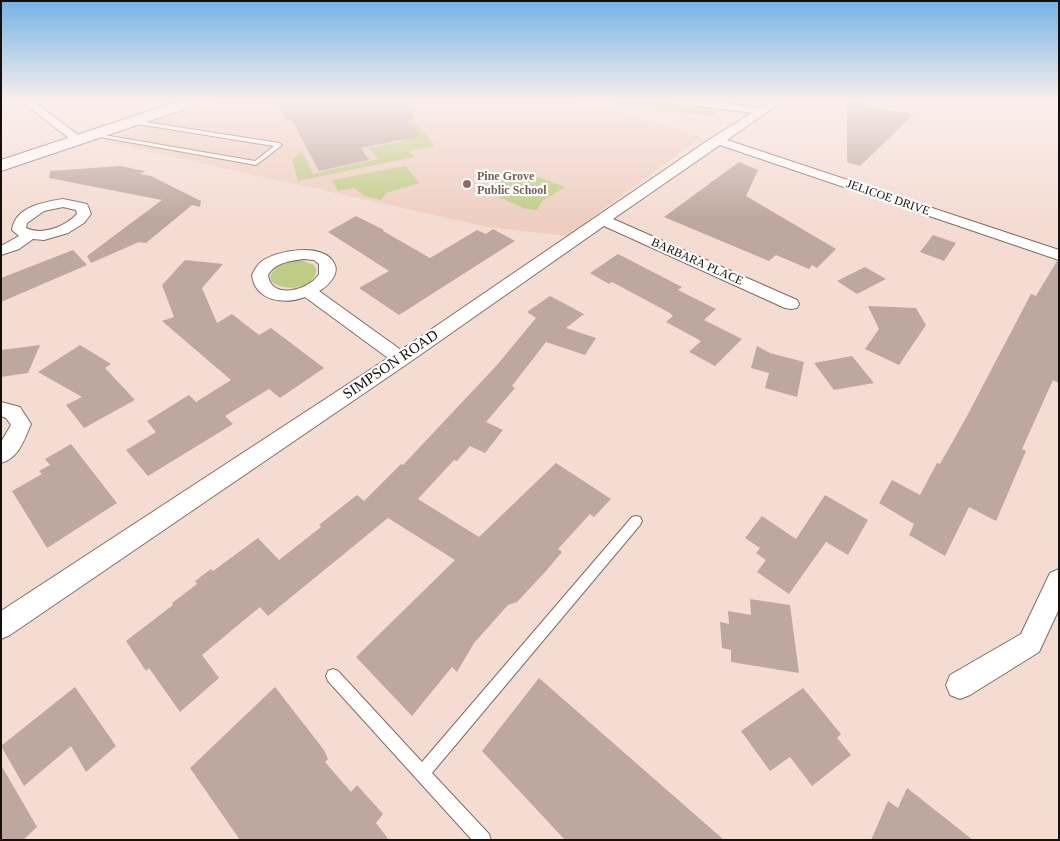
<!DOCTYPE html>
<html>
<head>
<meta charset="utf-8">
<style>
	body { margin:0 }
	#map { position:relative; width:1060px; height:841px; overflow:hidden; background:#f5dcd3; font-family:"Times New Roman",serif }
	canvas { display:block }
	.frame { position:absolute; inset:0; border:2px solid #170f0c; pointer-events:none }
</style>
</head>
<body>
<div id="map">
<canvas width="1060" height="841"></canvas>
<div class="frame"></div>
</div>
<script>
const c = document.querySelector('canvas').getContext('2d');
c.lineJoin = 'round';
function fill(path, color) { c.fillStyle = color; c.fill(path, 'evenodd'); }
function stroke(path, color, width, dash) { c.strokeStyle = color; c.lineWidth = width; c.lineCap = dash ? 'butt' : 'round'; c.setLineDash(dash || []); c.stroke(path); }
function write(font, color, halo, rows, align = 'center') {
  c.font = font + ' "Times New Roman",serif'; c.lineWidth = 4.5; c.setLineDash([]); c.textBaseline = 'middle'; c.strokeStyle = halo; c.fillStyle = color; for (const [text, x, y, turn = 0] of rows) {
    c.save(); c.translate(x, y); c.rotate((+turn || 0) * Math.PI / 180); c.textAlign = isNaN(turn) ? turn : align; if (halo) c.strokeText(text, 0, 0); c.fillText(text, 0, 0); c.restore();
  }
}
const built = new Path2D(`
	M 219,101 L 566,101 L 599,106 L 701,137 L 567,236 L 488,227 L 102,141 Z`);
const green = new Path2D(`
	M 594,101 L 655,101 L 720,109 L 711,116 Z
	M 401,103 L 435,146 L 409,151 L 414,157 L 298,181 L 292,160 L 302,151 L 313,174 L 378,159 L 369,148 L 406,141 L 379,108 Z
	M 406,166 L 419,183 L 386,193 L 381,200 L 365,196 L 354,188 L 338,191 L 332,180 Z
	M 530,174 L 565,187 L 542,201 L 537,210 L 526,209 L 486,192 C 500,176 510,176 530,174 Z
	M 303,261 L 314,265 L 316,269 C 317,289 282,293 271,281 L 270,277 C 276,263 290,261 303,261 Z`);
const building = new Path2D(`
	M 277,101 L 401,101 L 415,117 L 406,119 L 420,136 L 361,148 L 369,160 L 319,171 L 292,120 L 287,121 Z
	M 847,101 L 866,101 L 867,107 L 914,114 L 860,166 L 847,162 Z
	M 739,162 L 758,170 L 746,196 L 836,249 L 817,268 L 812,265 L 809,269 L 776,255 L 769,261 L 664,217 Z
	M 120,166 L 145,171 L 140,174 L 151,176 L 201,201 L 200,207 L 192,205 L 146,243 L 139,242 L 91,263 L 87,256 L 162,200 L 49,178 L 50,171 Z
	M 356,216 L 384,230 L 383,231 L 430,258 L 477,230 L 486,234 L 493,229 L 515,241 L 399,315 L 359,288 L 389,271 L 328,232 Z
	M 933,235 L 956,243 L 944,261 L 920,252 Z
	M 73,250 L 87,265 L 1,302 L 1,278 Z
	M 618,254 L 682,287 L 678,290 L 716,309 L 704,320 L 742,339 L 715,366 L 689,352 L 701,341 L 666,322 L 673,316 L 670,313 L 612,282 L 609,284 L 590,273 Z
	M 185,260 L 223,264 L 202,288 L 217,323 L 232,314 L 259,335 L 271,328 L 324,368 L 280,398 L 269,389 L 259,395 L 225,416 L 233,424 L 148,476 L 126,450 L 156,432 L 147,421 L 189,395 L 196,402 L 231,380 L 162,321 L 174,317 L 162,285 Z
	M 1057,261 L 1059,262 L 1059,383 L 1053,380 L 1022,449 L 1026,451 L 996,521 L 969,507 L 945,556 L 909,535 L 914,524 L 879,503 L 892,480 L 920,495 L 937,463 L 940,464 L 967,416 L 1031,294 L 1036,296 Z
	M 865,267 L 886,279 L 857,294 L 837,281 Z
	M 550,296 L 584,314 L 566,328 L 596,338 L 585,355 L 546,342 L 512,386 L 515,388 L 486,422 L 503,430 L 485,453 L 470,446 L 457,461 L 454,460 L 418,499 L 479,537 L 556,463 L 611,499 L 594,517 L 590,514 L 558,549 L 562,552 L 546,571 L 517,602 L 508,605 L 474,643 L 457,672 L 452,667 L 412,716 L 356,657 L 455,560 L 388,518 L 268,616 L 260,607 L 202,655 L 219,678 L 180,712 L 149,668 L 146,671 L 126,641 L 173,605 L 172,603 L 197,584 L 195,581 L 211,569 L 213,571 L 258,538 L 279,560 L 321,527 L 319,525 L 357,495 L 364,501 L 401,464 L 403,465 L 497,365 L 536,318 L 527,312 Z
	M 868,306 L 916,308 L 926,325 L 899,365 L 865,349 L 879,329 Z
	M 40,345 L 28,373 L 1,377 L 1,350 Z
	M 80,345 L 111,364 L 105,368 L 135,400 L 84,428 L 66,405 L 82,397 L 38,372 Z
	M 757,346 L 770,353 L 804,362 L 797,397 L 765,388 L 769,373 L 751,368 Z
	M 852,356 L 874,383 L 834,390 L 814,363 Z
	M 71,444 L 117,503 L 47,548 L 12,491 L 42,474 L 39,471 L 50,465 L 45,459 Z
	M 825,495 L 868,520 L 848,555 L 826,542 L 789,594 L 757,572 L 766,560 L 756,553 L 760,548 L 745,538 L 762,516 L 796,539 Z
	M 750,599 L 790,605 L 799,673 L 731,662 L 731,650 L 722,648 L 720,622 L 729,624 L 728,611 L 751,615 Z
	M 539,678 L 724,840 L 565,840 L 482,751 Z
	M 75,687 L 116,746 L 86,772 L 71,746 L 24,786 L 1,746 Z
	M 275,687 L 324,750 L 328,759 L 325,762 L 351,792 L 357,785 L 383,814 L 376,823 L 389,840 L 240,840 L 190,768 Z
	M 803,688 L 841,734 L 837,738 L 851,755 L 812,786 L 790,757 L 770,771 L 741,731 Z
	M 1,765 L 37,827 L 23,840 L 1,840 Z
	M 907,788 L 973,840 L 871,840 L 888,801 L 898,808 Z`);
const lane = new Path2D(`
	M 133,120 L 279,143 L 282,145 L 256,165 L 89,135 L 92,133 L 255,161 L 274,146 L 131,123 L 131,121 Z
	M 636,516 L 640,517 L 642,521 L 640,525 L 432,773 L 489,834 L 491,840 L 472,840 L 328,681 L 326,676 L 328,671 L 333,669 L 338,671 L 422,762 L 632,517 Z`);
const street = new Path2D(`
	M 21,101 L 33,101 L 85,140 L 83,143 L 75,143 Z
	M 678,101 L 708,101 L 760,108 L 771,101 L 783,101 L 727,140 L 1059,250 L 1059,260 L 720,145 L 613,219 L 797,300 L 799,304 L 797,308 L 791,309 L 785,308 L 604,226 L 407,364 L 10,635 L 1,639 L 1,611 L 388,358 L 305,297 C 284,305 255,301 252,275 C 254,271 257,265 261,262 C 276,250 323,242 334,263 C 337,268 336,273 333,278 C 329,284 325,288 319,291 L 401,350 L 713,137 L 752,113 L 683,104 ZM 304,259 L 314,260 L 319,264 L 319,274 C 310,290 271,301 268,275 C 276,262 290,261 304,259 Z
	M 63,199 L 87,204 L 91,214 L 84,223 L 68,233 L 44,240 L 33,239 L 19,249 L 1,255 L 1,246 L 19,236 L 12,230 C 15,207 43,202 63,199 ZM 63,207 L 76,210 L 77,214 C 66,226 43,236 26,228 L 27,223 L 44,211 Z
	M 1,402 L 20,407 L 31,424 C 24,440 19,458 1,463 L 1,442 L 11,425 L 6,418 L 1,416 Z
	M 1059,569 L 1059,609 L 1039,652 L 970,695 L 960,699 L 950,695 L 946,685 L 950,675 L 1021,634 L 1050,573 Z`);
const secondary = new Path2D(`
	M 180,101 L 202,101 L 200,104 L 1,171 L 1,160 Z`);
const markers = [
	[467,184,5,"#8d6e63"]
];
const farEducationnames = [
	["Pine Grove",477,177],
	["Public School",477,191]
];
const farStreetnames = [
	["JELICOE DRIVE",888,198,19],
	["BARBARA PLACE",697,262,24]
];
const streetNames = [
	["SIMPSON ROAD",391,365,-34]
];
fill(built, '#eecec1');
fill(green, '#bfcc86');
fill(building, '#bea79e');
stroke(lane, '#816c63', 2);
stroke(street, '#816c63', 2);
stroke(secondary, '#816c63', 2);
fill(lane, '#fff');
fill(street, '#fff');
fill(secondary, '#fff');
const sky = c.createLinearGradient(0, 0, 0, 219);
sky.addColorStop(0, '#74b2e6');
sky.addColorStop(0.46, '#faefeb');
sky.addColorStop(1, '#faefeb00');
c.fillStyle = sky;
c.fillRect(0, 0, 1060, 219);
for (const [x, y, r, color] of markers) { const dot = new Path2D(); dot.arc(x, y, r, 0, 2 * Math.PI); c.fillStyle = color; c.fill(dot); stroke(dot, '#fff', 2); }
write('bold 12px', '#785e54', '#fff', farEducationnames, 'left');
write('12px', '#170f0c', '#fff', farStreetnames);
write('15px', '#170f0c', '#fff', streetNames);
</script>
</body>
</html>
